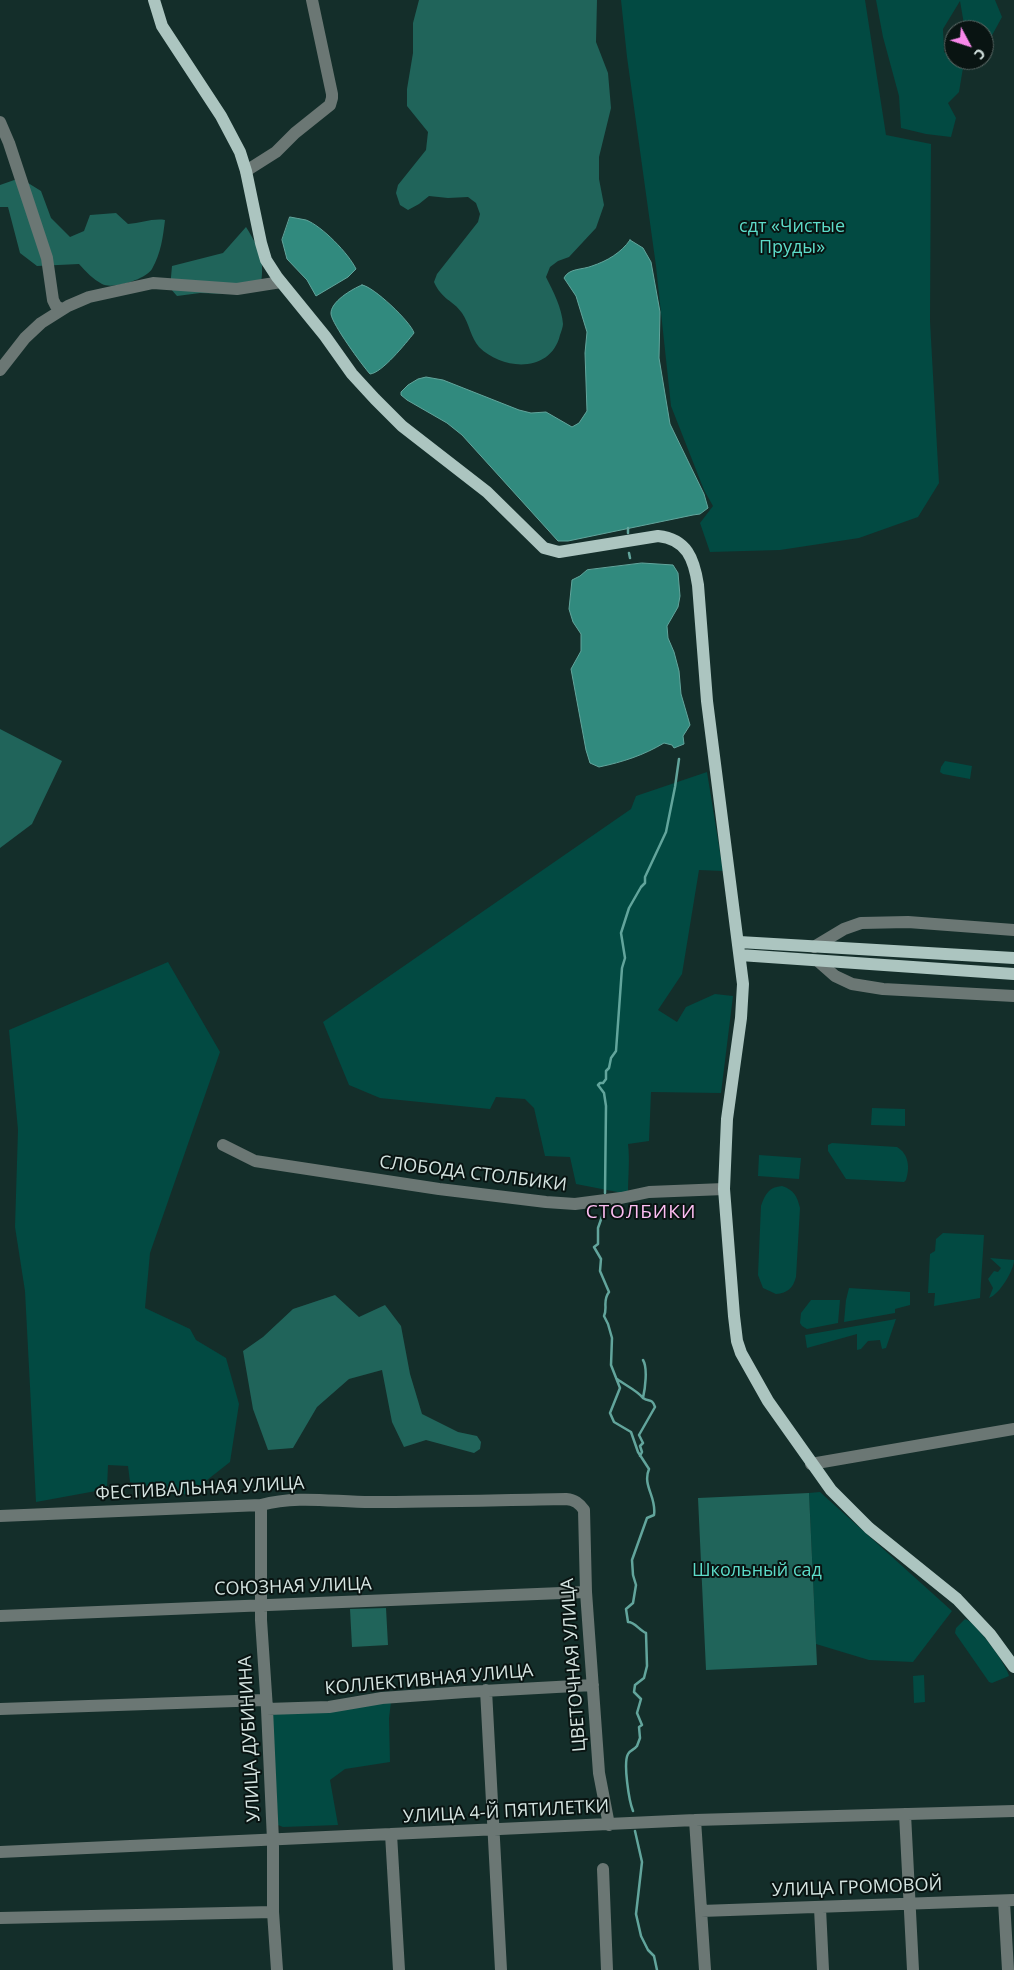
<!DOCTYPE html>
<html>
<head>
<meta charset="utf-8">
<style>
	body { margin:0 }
	#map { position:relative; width:1014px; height:1970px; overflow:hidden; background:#142e2a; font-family:"Open Sans",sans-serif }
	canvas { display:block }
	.north { position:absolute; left:944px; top:20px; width:50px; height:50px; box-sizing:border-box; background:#091412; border:1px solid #5b6865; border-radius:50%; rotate:130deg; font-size:14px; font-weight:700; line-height:20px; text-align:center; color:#d6e5e2 }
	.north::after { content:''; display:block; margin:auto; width:18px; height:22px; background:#f888ea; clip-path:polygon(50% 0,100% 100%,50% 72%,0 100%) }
</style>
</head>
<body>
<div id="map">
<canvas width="1014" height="1970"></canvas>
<div class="north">С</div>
</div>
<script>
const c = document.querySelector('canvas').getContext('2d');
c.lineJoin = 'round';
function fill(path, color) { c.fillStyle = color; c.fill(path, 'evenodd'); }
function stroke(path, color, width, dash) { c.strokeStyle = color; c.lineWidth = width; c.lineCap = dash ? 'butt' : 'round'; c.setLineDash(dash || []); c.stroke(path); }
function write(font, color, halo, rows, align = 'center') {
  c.font = font + ' "Open Sans",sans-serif'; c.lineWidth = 4; c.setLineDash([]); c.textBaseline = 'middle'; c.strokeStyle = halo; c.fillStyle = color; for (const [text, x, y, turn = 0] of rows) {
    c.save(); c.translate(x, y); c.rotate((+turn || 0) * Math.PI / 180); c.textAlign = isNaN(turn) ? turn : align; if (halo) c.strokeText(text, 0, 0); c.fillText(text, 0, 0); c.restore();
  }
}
const green = new Path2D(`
	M 621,0 L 865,0 L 886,135 L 931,144 L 930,321 L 939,483 L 918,517 L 859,538 L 780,550 L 710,552 L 700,523 L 713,506 L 704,490 L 671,406 L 656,266 L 627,57 Z
	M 876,0 L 995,0 L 1002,17 L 984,50 L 984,30 L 965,30 L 960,1 L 943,29 L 944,52 L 963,68 L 959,92 L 948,103 L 956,118 L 951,137 L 926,134 L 901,128 L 899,96 L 883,37 Z
	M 945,761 L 972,766 L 970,779 L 943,774 L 940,772 L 941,767 Z
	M 707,772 L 723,871 L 699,870 L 682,974 L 658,1010 L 677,1022 L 686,1007 L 715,994 L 733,996 L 721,1093 L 651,1092 L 649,1141 L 628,1144 C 630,1160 628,1177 628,1194 L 576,1184 L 570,1157 L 545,1156 L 534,1108 L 525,1099 L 496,1097 L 490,1109 L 380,1098 L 349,1085 L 323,1022 L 631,809 L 636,796 Z
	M 168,962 L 220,1052 L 150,1253 L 145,1308 L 190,1329 L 196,1340 L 226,1358 L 239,1404 L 230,1462 L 188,1495 L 130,1482 L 128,1466 L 108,1465 L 107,1489 L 36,1502 L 25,1291 L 15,1227 L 18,1130 L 9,1030 Z
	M 872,1108 L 905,1109 L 905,1126 L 871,1125 Z
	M 832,1143 L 897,1147 C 909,1154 910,1168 906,1180 L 904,1182 L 846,1179 L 828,1151 L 828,1145 Z
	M 759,1155 L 801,1158 L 799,1179 L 758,1176 Z
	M 782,1186 C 794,1190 797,1196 800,1208 L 796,1277 C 793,1288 788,1293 776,1294 L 763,1288 L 758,1275 L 761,1206 C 765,1194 769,1187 782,1186 Z
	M 943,1233 L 984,1235 L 980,1298 L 934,1306 L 935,1293 L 928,1293 L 930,1254 L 935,1251 L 936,1239 Z
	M 990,1258 L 1014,1260 C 1014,1270 1000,1294 989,1298 L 993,1288 L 988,1279 L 994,1271 L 998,1272 L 1001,1268 Z
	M 849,1288 L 910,1292 L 910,1305 L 895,1309 L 895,1313 L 844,1322 L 846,1300 Z
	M 811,1300 L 840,1300 L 838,1323 L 807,1329 L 802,1326 L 800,1323 L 801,1313 Z
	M 896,1319 L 886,1348 L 882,1349 L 880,1340 L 868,1341 L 861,1349 L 857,1350 L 857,1334 L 807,1348 L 805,1335 Z
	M 820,1492 L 952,1611 L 913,1662 L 869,1660 L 816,1644 L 809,1493 Z
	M 965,1619 C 975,1621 1007,1665 1009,1676 L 992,1683 L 989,1682 L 955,1633 L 956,1628 Z
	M 924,1675 L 925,1702 L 914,1703 L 913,1676 Z
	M 391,1702 L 389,1718 L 390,1762 L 345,1769 L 330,1780 L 338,1825 L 283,1827 L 278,1825 L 272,1717 L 274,1714 Z`);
const forest = new Path2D(`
	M 419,0 L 597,0 L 596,42 L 608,73 L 611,108 L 599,157 L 599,179 L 604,205 L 596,228 L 569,257 L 558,261 L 550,267 L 546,277 C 553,291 562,308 563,324 C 563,327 561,332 560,335 C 551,373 503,371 479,347 C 471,338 469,323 462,313 C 453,300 442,300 434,282 L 437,274 L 478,222 L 480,214 L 476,203 L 468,197 L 448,198 L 429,196 L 419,204 L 408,210 L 400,205 L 396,193 L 398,185 L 426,150 L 428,132 L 407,106 L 407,89 L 413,53 L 413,23 Z
	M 20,178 L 41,191 L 51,218 L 70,237 L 84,231 L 90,215 L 116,213 L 128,224 C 141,223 153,218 165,220 C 163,237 161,253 152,269 C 146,279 113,290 102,284 C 93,279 86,272 79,264 L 37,266 L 20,253 L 8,207 L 0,207 L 0,185 Z
	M 246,227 C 259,248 265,259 261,284 L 228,294 L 200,293 L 177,296 L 170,288 L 172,266 L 223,253 Z
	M 0,729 L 62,761 L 32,824 L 0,848 Z
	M 335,1295 L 359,1317 L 385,1305 L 401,1326 L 410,1374 L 422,1414 L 458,1432 L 477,1436 L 481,1442 L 480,1449 L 474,1453 L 426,1440 L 404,1447 L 392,1422 L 382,1370 L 349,1379 L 317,1407 L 293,1448 L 268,1450 L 253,1409 L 243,1351 L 263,1337 L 293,1309 Z
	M 809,1493 L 817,1665 L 706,1670 L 698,1498 Z
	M 386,1608 L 388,1645 L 352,1647 L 350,1609 Z`);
const water = new Path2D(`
	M 290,217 C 295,218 301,219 306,220 C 322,226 349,254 356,269 L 348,277 L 316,296 L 307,280 L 287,259 L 282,240 Z
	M 630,240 L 643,248 L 651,262 L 660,312 L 659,358 L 670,424 L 704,494 L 708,508 L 700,514 L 693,515 L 568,541 L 558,541 L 462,435 L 447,423 L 407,400 L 401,395 L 401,392 L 408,385 L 418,379 L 426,377 L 443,380 L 519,410 L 531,413 L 546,412 L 572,427 L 579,423 L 587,411 L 585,353 L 587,332 L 576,296 L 564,278 C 569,268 582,270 592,266 C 607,261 621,253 630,240 Z
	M 362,285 C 373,286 411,322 414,333 C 406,343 382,373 370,374 C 362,365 332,324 331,314 C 330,302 352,289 362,285 Z
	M 642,563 L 673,565 L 678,573 L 680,596 L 678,607 L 667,626 L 668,638 L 674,652 L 679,671 L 681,694 L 690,725 L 683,736 L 684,744 L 674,748 L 672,745 L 664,743 C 644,755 623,762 599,767 L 590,763 L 586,750 L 571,669 L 581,651 L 581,634 L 573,622 L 569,609 L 572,580 L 580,576 L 587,570 Z`);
const stream = new Path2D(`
	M 628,528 L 628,533
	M 629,553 L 630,558
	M 605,1193 L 606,1106 L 604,1093 L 598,1085 L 600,1083 L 603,1083 L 606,1079 L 606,1071 L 609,1068 L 611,1058 L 616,1051 L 622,968 L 625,958 L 621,933 L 629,908 L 641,887 L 645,883 L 645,877 L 666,832 L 675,787 L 679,759
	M 605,1208 L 598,1228 L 598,1244 L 594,1247 L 601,1259 L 600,1271 L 609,1292 C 602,1301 608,1308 604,1316 L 608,1324 L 612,1338 L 611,1365 L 620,1388 L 610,1413 L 614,1422 L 631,1432 L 638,1452 L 649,1469 C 642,1486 657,1497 654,1515 L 647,1518 L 632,1560 L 633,1575 L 636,1585 L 633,1603 L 626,1609 L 628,1622 C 635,1622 639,1630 646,1633 L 647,1666 L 644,1678 L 635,1685 L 634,1692 L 641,1699 L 637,1713 L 642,1725 L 639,1727 L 640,1738 L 637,1746 C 634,1750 630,1750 628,1754 C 623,1763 629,1801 633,1811
	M 617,1379 C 625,1385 638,1391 643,1398
	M 640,1456 L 642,1452 L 640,1446 L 643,1443 L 639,1435 L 655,1407 C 652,1398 649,1402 643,1398 C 645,1389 648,1368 643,1360
	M 635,1831 L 642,1862 L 636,1914 L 641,1936 L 648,1950 L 654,1956 L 657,1970`);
const minor = new Path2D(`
	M 0,122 L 9,143 L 47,258 L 53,300 L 56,306 L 62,309
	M 246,171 L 276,152 L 295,133 L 330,105 L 332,98 L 332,94 L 312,0
	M 0,370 L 25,338 L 41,323 L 68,306 L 89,297 L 153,283 L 237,289 L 281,282
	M 814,947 L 844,929 L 861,923 L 908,922 L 1014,930
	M 818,961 L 835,976 L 852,984 L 883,989 L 1014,996
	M 223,1145 L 255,1161 L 439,1189 L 546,1202 L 575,1204 L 621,1198 L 649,1192 L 724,1189
	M 811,1464 L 1014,1429
	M 261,1505 L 261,1620 L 267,1709 L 273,1840 L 273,1912 L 277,1970
	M 0,1516 L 261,1505 C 298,1495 333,1502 371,1502 C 436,1502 501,1500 566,1499 C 575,1500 579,1503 584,1510 L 586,1592 L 599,1773 L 609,1825
	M 0,1616 L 586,1592
	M 486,1690 L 501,1970
	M 0,1709 L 265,1700
	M 267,1709 L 329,1707 L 382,1698 L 465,1692 L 593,1685
	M 905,1814 L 913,1970
	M 695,1820 L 705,1970
	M 391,1834 L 399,1970
	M 0,1852 L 695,1820 L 1014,1811
	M 603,1869 L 607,1970
	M 1004,1901 L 1008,1970
	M 820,1908 L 823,1970
	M 701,1911 L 1014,1900
	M 0,1918 L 273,1912`);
const major = new Path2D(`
	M 154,0 L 162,26 L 221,116 L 240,152 L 246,171 L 261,243 L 266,260 L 277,277 L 325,336 L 352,374 L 375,399 L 402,426 L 487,492 L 544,548 L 559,552 L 658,536 C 687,539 694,559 698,585 L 707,701 L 743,984 L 741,1018 L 727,1119 L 724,1189 L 734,1316 L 737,1341 L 741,1353 L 768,1401 L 831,1490 L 869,1528 L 957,1599 L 990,1634 L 1014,1667
	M 739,942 L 1014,958
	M 740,955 L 1014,974`);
const parkNames = [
	["сдт «Чистые",792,227],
	["Пруды»",792,248],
	["Школьный сад",757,1571]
];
const streetNames = [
	["СЛОБОДА СТОЛБИКИ",473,1174,7],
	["ФЕСТИВАЛЬНАЯ УЛИЦА",200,1489,-3],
	["СОЮЗНАЯ УЛИЦА",293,1587,-2],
	["ЦВЕТОЧНАЯ УЛИЦА",574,1665,-94],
	["КОЛЛЕКТИВНАЯ УЛИЦА",429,1680,-5],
	["УЛИЦА ДУБИНИНА",250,1739,-93],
	["УЛИЦА 4-Й ПЯТИЛЕТКИ",506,1812,-3],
	["УЛИЦА ГРОМОВОЙ",857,1888,-2]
];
const neighbourhoodNames = [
	["СТОЛБИКИ",641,1213]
];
fill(green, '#024a42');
fill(forest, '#20645a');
fill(water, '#318a7e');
stroke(water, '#62a59c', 1);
stroke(stream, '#62a59c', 2.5);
stroke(minor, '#6b7774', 12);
stroke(major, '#acc5c0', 12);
write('18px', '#5ddcc9', '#091412', parkNames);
write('18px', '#d6e5e2', '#091412', streetNames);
c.letterSpacing = '1px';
write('19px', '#febef3', '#091412', neighbourhoodNames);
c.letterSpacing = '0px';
</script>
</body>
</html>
